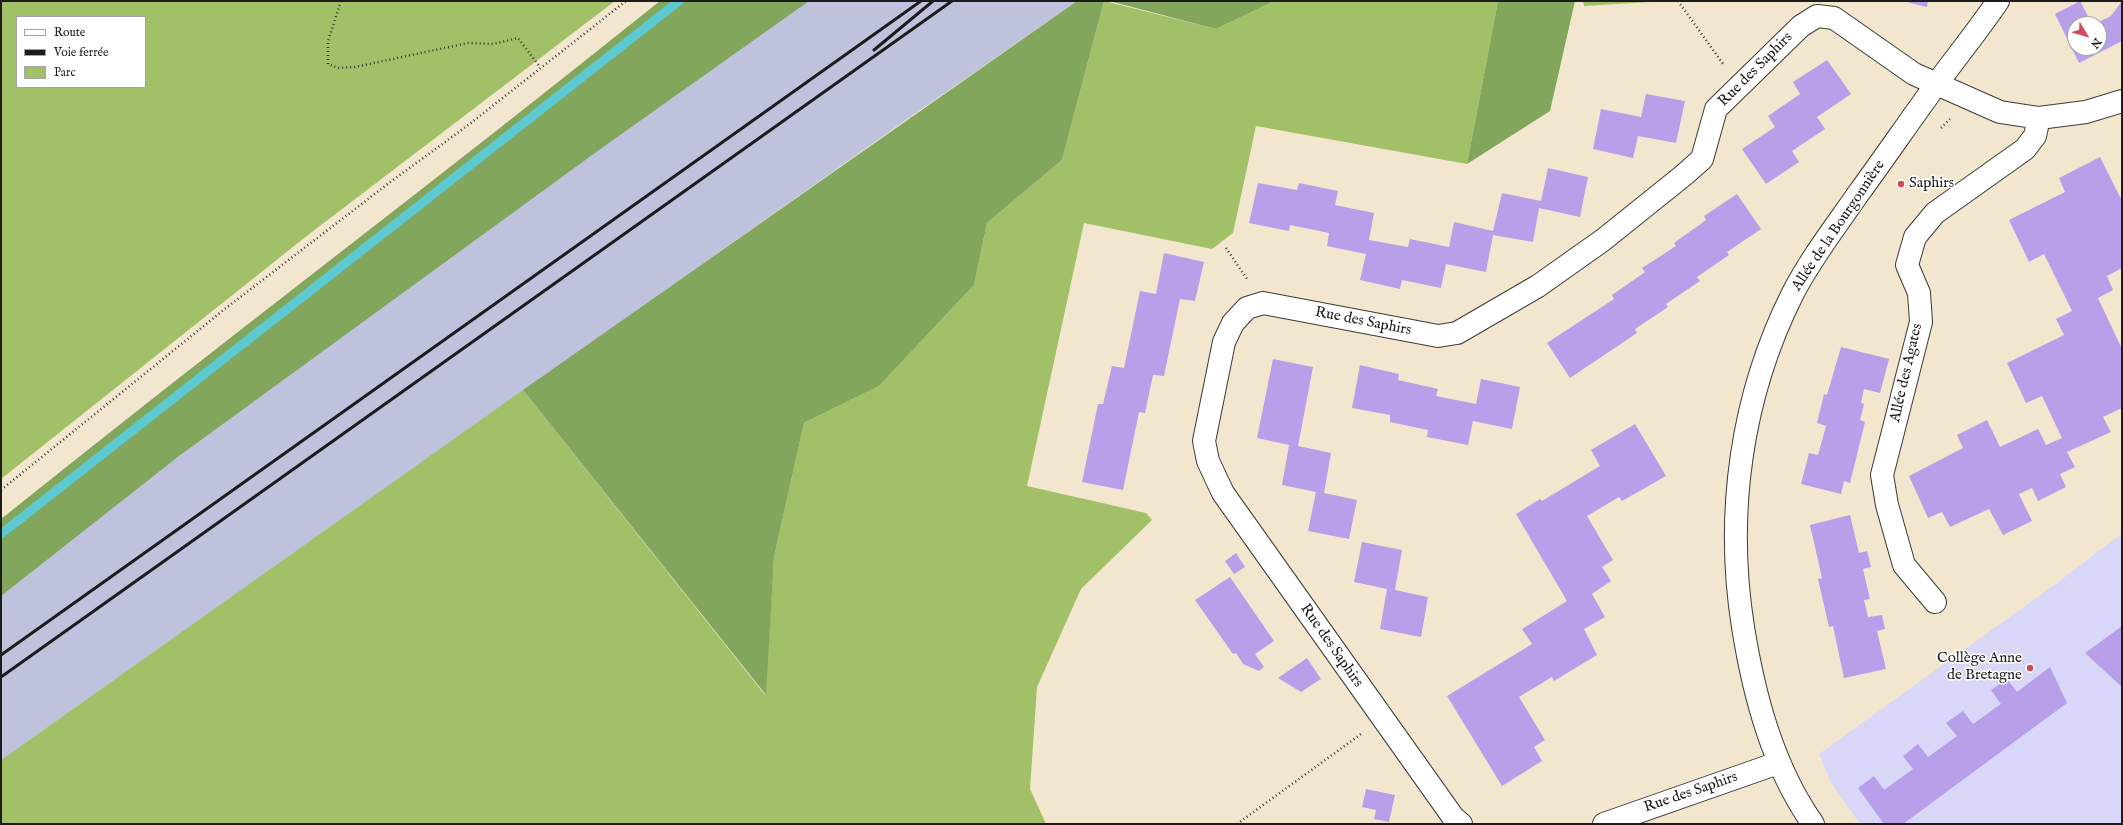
<!DOCTYPE html>
<html>
<head>
<meta charset="utf-8">
<style>
	body { margin:0 }
	#map { position:relative; width:2123px; height:825px; overflow:hidden; background:#f2e7ce; font-family:"IM FELL English",serif }
	canvas { display:block }
	.frame { position:absolute; inset:0; border:2px solid #1c1c1c; pointer-events:none }
	.legend { position:absolute; left:16px; top:16px; width:130px; height:72px; box-sizing:border-box; background:#fff; border:1px solid #a4a4a4; margin:0; padding:5px 7px; list-style:none; font-size:12px; color:#1c1c1c }
	.legend li { display:flex; align-items:center; gap:8px; height:20px }
	.legend b { width:20px; border:1px solid #a4a4a4 }
	.north { position:absolute; left:2067px; top:16px; width:40px; height:40px; box-sizing:border-box; background:#fff; border:1px solid #a4a4a4; border-radius:50%; rotate:128deg; font-size:11px; font-weight:700; line-height:16px; text-align:center; color:#1c1c1c }
	.north::after { content:''; display:block; margin:auto; width:14px; height:18px; background:#d1495b; clip-path:polygon(50% 0,100% 100%,50% 72%,0 100%) }
</style>
</head>
<body>
<div id="map">
<canvas width="2123" height="825"></canvas>
<div class="frame"></div>
<ul class="legend">
<li><b style="height:5px;background:#fff"></b>Route</li>
<li><b style="height:5px;background:#1c1c1c"></b>Voie ferrée</li>
<li><b style="height:11px;background:#a2c068"></b>Parc</li>
</ul>
<div class="north">N</div>
</div>
<script>
const c = document.querySelector('canvas').getContext('2d');
c.lineJoin = 'round';
function fill(path, color) { c.fillStyle = color; c.fill(path, 'evenodd'); }
function stroke(path, color, width, dash) { c.strokeStyle = color; c.lineWidth = width; c.lineCap = dash ? 'butt' : 'round'; c.setLineDash(dash || []); c.stroke(path); }
function write(font, color, halo, rows, align = 'center') {
  c.font = font + ' "IM FELL English",serif'; c.lineWidth = 3; c.setLineDash([]); c.textBaseline = 'middle'; c.strokeStyle = halo; c.fillStyle = color; for (const [text, x, y, turn = 0] of rows) {
    c.save(); c.translate(x, y); c.rotate((+turn || 0) * Math.PI / 180); c.textAlign = isNaN(turn) ? turn : align; if (halo) c.strokeText(text, 0, 0); c.fillText(text, 0, 0); c.restore();
  }
}
const built = new Path2D(`
	M 2122,533 L 2122,824 L 1860,824 L 1831,783 L 1819,754 L 2057,583 Z`);
const industrial = new Path2D(`
	M 713,1 L 1077,1 L 903,122 L 1,760 L 1,561 Z`);
const green = new Path2D(`
	M 1,1 L 615,1 L 308,235 L 1,479 ZM 17,17 L 145,17 L 145,87 L 17,87 Z
	M 1104,1 L 1216,29 L 1274,1 L 1498,1 L 1467,164 L 1256,126 L 1233,233 L 1212,249 L 1084,223 L 1027,486 L 1146,513 L 1152,520 L 1081,589 L 1037,687 L 1030,789 L 1046,824 L 1,824 L 1,760 L 523,390 L 765,695 L 774,557 L 804,423 L 879,386 L 974,285 L 987,223 L 1062,160 Z
	M 1583,1 L 1650,1 L 1650,2 L 1584,6 Z`);
const forest = new Path2D(`
	M 660,1 L 809,1 L 599,150 L 179,456 L 1,596 L 1,519 C 219,344 442,176 660,1 Z
	M 1077,1 L 1104,1 L 1062,160 L 987,223 L 974,285 L 879,386 L 804,423 L 774,557 L 766,695 L 523,390 Z
	M 1109,1 L 1274,1 L 1216,29 Z
	M 1498,1 L 1575,1 L 1550,111 L 1467,164 Z`);
const stream = new Path2D(`
	M 1,534 L 679,1`);
const building = new Path2D(`
	M 1903,1 L 1928,1 L 1927,7 Z
	M 2080,1 L 2092,24 L 2075,24 L 2075,48 L 2099,48 L 2099,24 L 2095,24 L 2111,16 L 2122,1 L 2122,41 L 2079,63 L 2055,14 Z
	M 1827,60 L 1851,94 L 1817,117 L 1825,129 L 1792,151 L 1799,162 L 1766,184 L 1742,149 L 1775,127 L 1768,116 L 1800,94 L 1793,82 Z
	M 1646,94 L 1685,101 L 1676,143 L 1638,136 L 1633,158 L 1593,149 L 1601,109 L 1641,117 Z
	M 2100,157 L 2122,201 L 2122,268 L 2107,276 L 2113,290 L 2098,298 L 2122,349 L 2122,408 L 2103,417 L 2111,432 L 2067,452 L 2075,467 L 2060,474 L 2066,487 L 2038,501 L 2032,488 L 2019,494 L 2032,521 L 2003,535 L 1989,509 L 1950,527 L 1942,512 L 1928,518 L 1909,476 L 1963,448 L 1957,435 L 1987,420 L 2000,447 L 2038,429 L 2046,445 L 2062,438 L 2042,396 L 2026,403 L 2007,363 L 2064,335 L 2056,319 L 2072,311 L 2044,254 L 2029,262 L 2009,220 L 2065,192 L 2059,178 Z
	M 1548,168 L 1588,177 L 1580,217 L 1539,208 L 1533,242 L 1493,235 L 1486,272 L 1446,264 L 1441,288 L 1402,280 L 1400,289 L 1360,280 L 1366,254 L 1327,246 L 1329,233 L 1290,225 L 1289,231 L 1249,223 L 1258,183 L 1297,190 L 1299,183 L 1338,191 L 1335,205 L 1374,213 L 1369,240 L 1408,247 L 1410,239 L 1449,247 L 1454,222 L 1493,231 L 1502,193 L 1541,201 Z
	M 1737,194 L 1761,229 L 1727,252 L 1729,255 L 1697,277 L 1700,281 L 1666,304 L 1668,307 L 1635,329 L 1637,333 L 1570,378 L 1547,343 L 1614,299 L 1612,295 L 1645,272 L 1642,268 L 1676,246 L 1674,243 L 1706,220 L 1704,216 Z
	M 1164,253 L 1204,262 L 1195,301 L 1180,299 L 1164,376 L 1153,375 L 1145,413 L 1139,412 L 1123,490 L 1082,482 L 1098,404 L 1103,404 L 1112,366 L 1124,368 L 1140,291 L 1156,294 Z
	M 1841,347 L 1889,359 L 1880,393 L 1864,389 L 1861,403 L 1864,404 L 1860,420 L 1865,422 L 1850,483 L 1844,481 L 1841,494 L 1801,484 L 1809,453 L 1818,455 L 1826,426 L 1817,423 L 1824,394 L 1827,395 Z
	M 1273,359 L 1313,367 L 1298,446 L 1331,453 L 1324,493 L 1357,500 L 1349,539 L 1308,531 L 1316,492 L 1282,485 L 1289,445 L 1257,438 Z
	M 1360,365 L 1399,374 L 1398,380 L 1438,389 L 1436,396 L 1476,404 L 1481,379 L 1520,387 L 1512,429 L 1473,421 L 1468,445 L 1427,437 L 1428,430 L 1390,422 L 1390,415 L 1352,408 Z
	M 1635,424 L 1666,476 L 1622,501 L 1619,497 L 1587,516 L 1613,560 L 1602,567 L 1611,581 L 1592,594 L 1605,617 L 1584,629 L 1597,655 L 1554,681 L 1552,677 L 1519,697 L 1545,740 L 1534,747 L 1542,761 L 1502,786 L 1447,696 L 1532,644 L 1522,629 L 1567,601 L 1516,514 L 1540,499 L 1542,501 L 1600,466 L 1591,450 Z
	M 1850,515 L 1859,553 L 1867,551 L 1871,567 L 1863,569 L 1870,599 L 1864,600 L 1868,617 L 1882,615 L 1885,629 L 1877,631 L 1886,669 L 1844,678 L 1833,626 L 1829,627 L 1818,579 L 1822,578 L 1810,525 Z
	M 1362,542 L 1402,550 L 1395,590 L 1428,597 L 1421,637 L 1380,629 L 1387,589 L 1354,582 Z
	M 1236,553 L 1245,567 L 1234,574 L 1225,561 Z
	M 1230,577 L 1274,641 L 1255,654 L 1264,667 L 1259,671 L 1243,664 L 1236,653 L 1233,654 L 1195,600 Z
	M 2122,626 L 2122,687 L 2085,653 Z
	M 1307,658 L 1321,679 L 1301,692 L 1278,678 Z
	M 2050,667 L 2067,703 L 1903,824 L 1884,824 L 1858,788 L 1874,776 L 1884,790 L 1913,769 L 1903,756 L 1918,744 L 1928,757 L 1957,736 L 1946,723 L 1963,711 L 1973,724 L 2001,704 L 1991,690 L 2007,679 L 2017,692 Z
	M 1366,789 L 1395,795 L 1389,822 L 1374,819 L 1376,810 L 1362,807 Z`);
const path = new Path2D(`
	M 341,1 L 328,41 L 328,64 L 338,68 L 355,67 L 468,43 L 493,44 L 518,38 L 540,67
	M 1678,1 L 1723,64
	M 1941,128 L 1950,119
	M 1226,248 L 1247,279
	M 1,490 L 226,308 L 389,183 L 467,126 L 626,1
	M 1237,824 L 1361,734`);
const minor = new Path2D(`
	M 1935,602 L 1904,565 L 1887,505 L 1882,475 L 1921,322 L 1919,293 L 1907,265 L 1915,237 L 1935,213 L 2025,149 L 2035,136 L 2039,118
	M 1461,824 L 1453,817 L 1223,493 L 1208,461 L 1204,441 L 1224,342 L 1233,323 L 1247,308 L 1263,303 L 1438,336 L 1457,333 L 1538,286 L 1603,240 L 1684,175 L 1702,159 L 1716,109 L 1801,26 L 1817,16 L 1834,18 L 1914,74 L 2000,112 L 2039,118 L 2086,112 L 2122,101
	M 1604,824 L 1778,763
	M 1813,824 C 1773,767 1754,696 1743,627 C 1725,514 1741,396 1793,293 C 1811,258 1836,226 1858,194 C 1885,157 1911,119 1938,82 C 1958,55 1979,29 1998,1`);
const rail = new Path2D(`
	M 874,50 L 933,1
	M 1,655 L 921,1
	M 1,677 L 952,1`);
const markers = [
	[1901,184,4,"#d1495b"],
	[2030,668,4,"#d1495b"]
];
const streetNames = [
	["Rue des Saphirs",1756,70,-45],
	["Allée de la Bourgonnière",1839,226,-56],
	["Rue des Saphirs",1363,322,11],
	["Allée des Agates",1907,373,-77],
	["Rue des Saphirs",1331,646,55],
	["Rue des Saphirs",1691,793,-19]
];
const poiNames = [
	["Saphirs",1909,184],
	["Collège Anne",2022,659,"right"],
	["de Bretagne",2022,676,"right"]
];
fill(built, '#d8d7f8');
fill(industrial, '#bfc2dd');
fill(green, '#a2c068');
fill(forest, '#81a65c');
stroke(stream, '#5dcad2', 9);
fill(building, '#b89fea');
stroke(minor, '#3c3a37', 24);
stroke(path, '#3c3a37', 2.5, [1, 3]);
stroke(minor, '#fff', 22);
stroke(rail, '#1c1c1c', 3);
for (const [x, y, r, color] of markers) { const dot = new Path2D(); dot.arc(x, y, r, 0, 2 * Math.PI); c.fillStyle = color; c.fill(dot); stroke(dot, '#fff', 1.5); }
write('15px', '#1c1c1c', '#fff', streetNames);
write('15px', '#1c1c1c', '#fff', poiNames, 'left');
</script>
</body>
</html>
